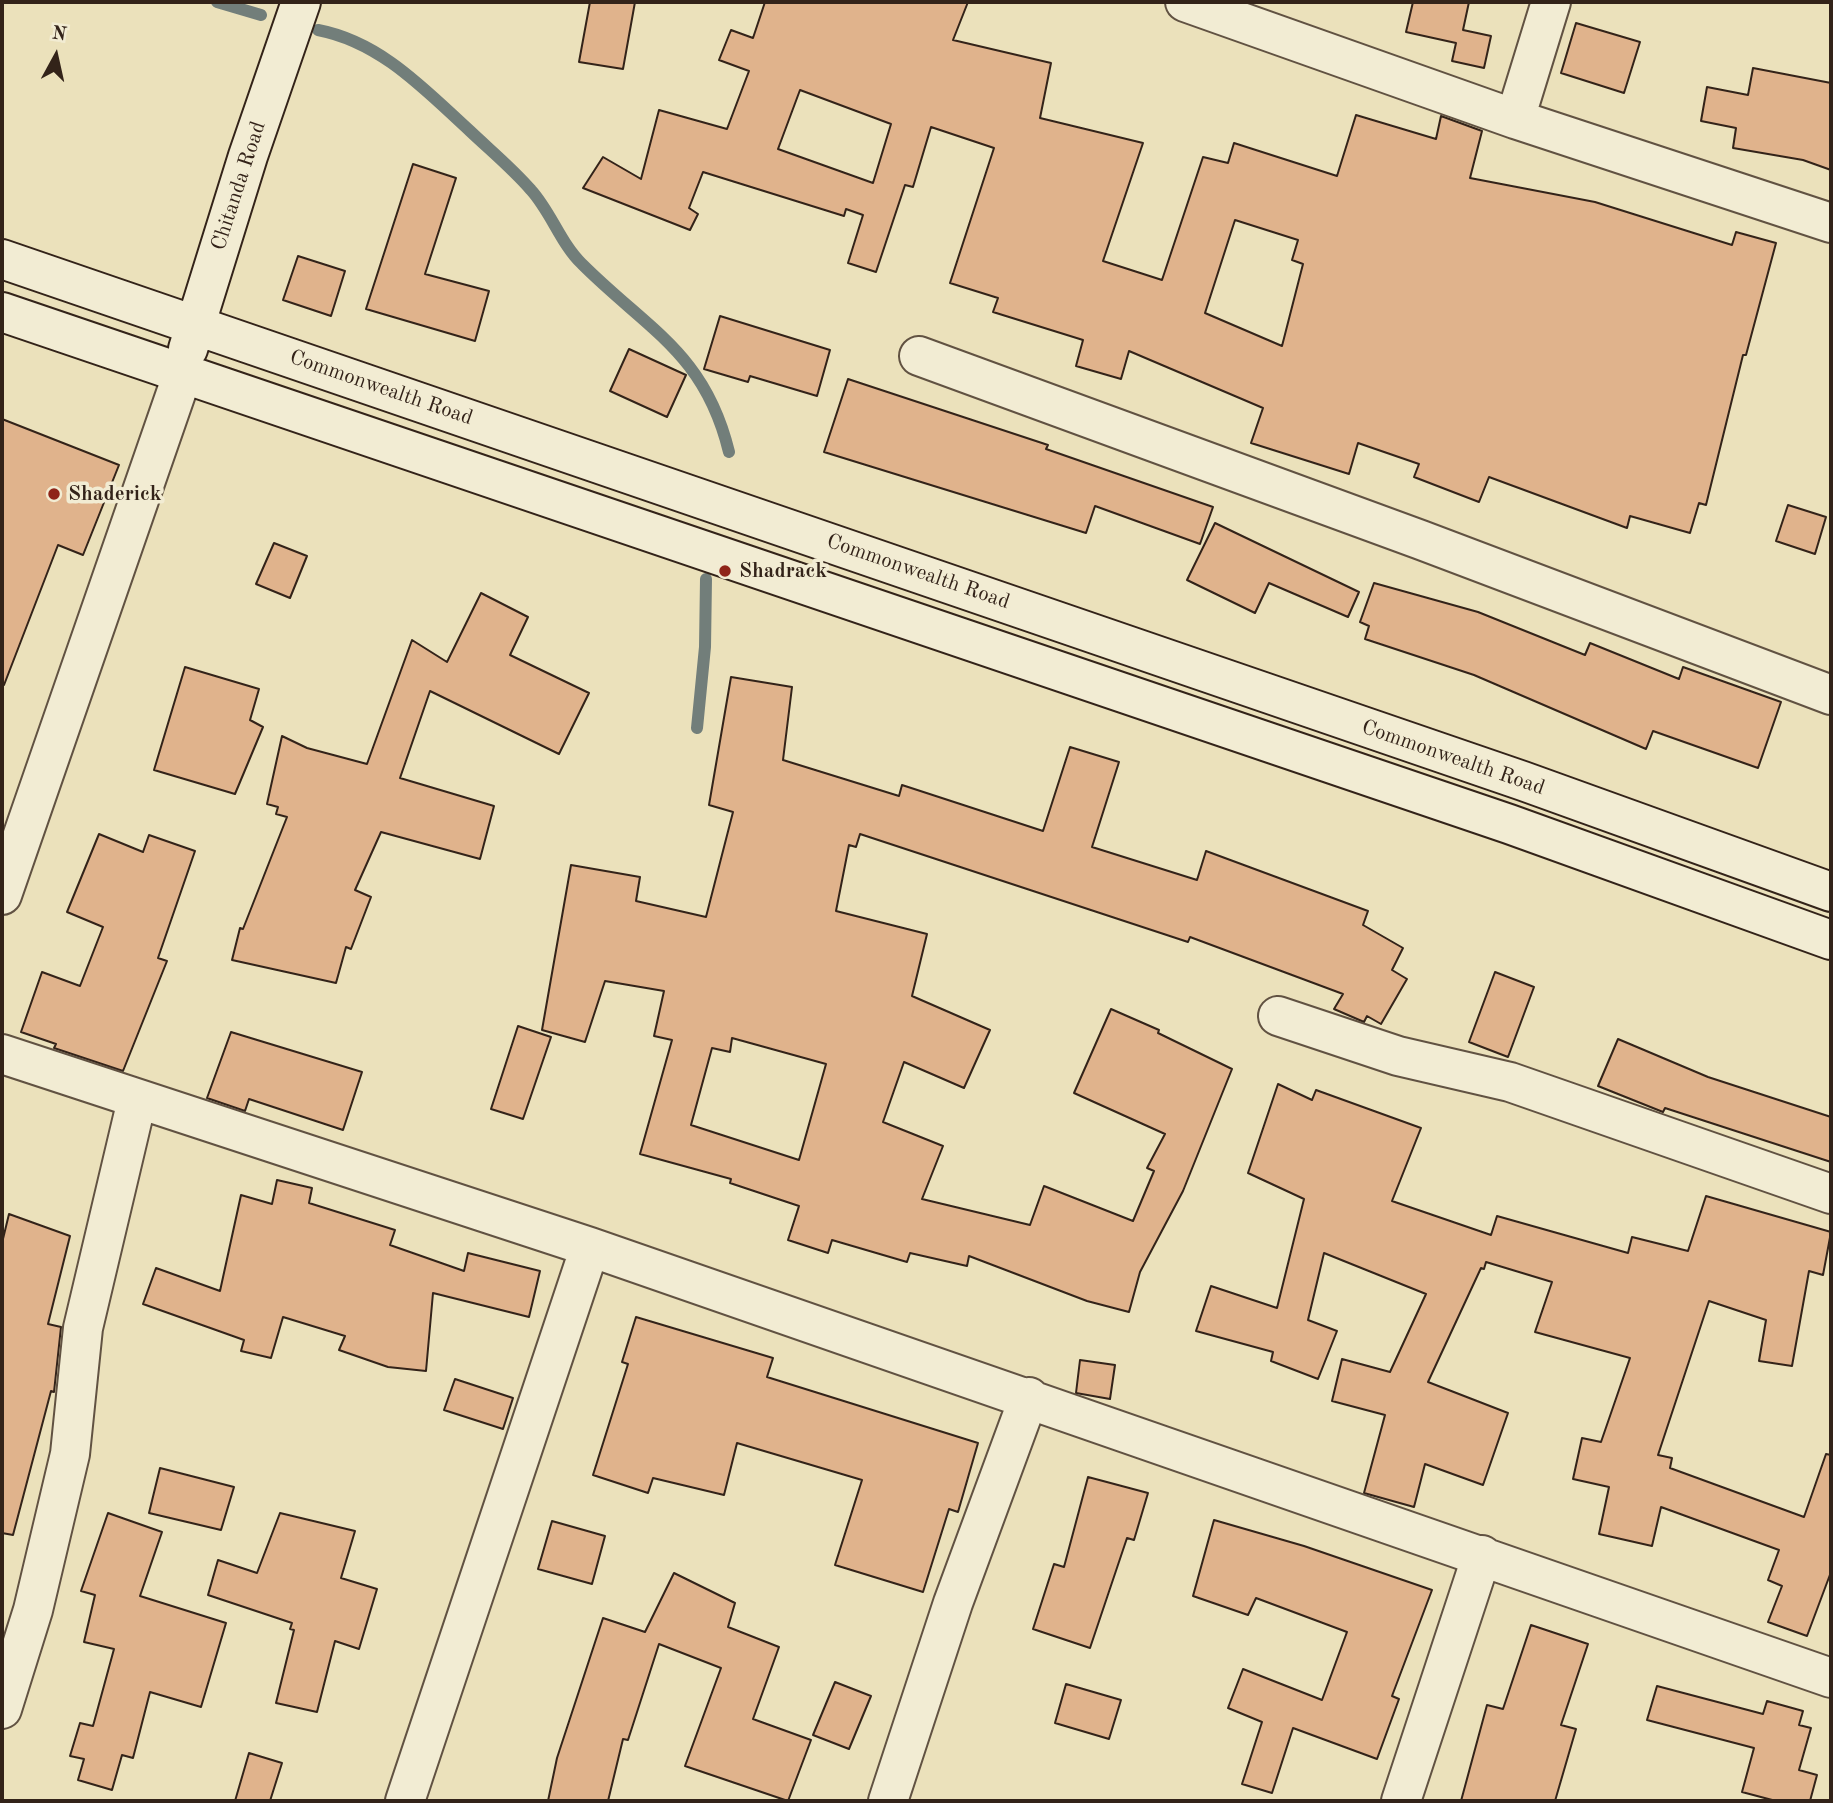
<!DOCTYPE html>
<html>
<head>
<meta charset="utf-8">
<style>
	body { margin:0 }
	#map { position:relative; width:1833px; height:1803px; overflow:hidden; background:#ebe1bb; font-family:"Old Standard TT",serif }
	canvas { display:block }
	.frame { position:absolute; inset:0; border:4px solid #332319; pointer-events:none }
	.north { position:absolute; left:21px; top:21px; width:70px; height:70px; -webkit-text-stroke:5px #f2ecd3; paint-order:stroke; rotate:8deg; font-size:19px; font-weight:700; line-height:28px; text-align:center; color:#332319 }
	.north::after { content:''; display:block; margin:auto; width:24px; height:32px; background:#332319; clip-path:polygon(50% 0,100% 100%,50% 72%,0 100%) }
</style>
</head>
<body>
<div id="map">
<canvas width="1833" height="1803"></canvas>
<div class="frame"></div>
<div class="north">N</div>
</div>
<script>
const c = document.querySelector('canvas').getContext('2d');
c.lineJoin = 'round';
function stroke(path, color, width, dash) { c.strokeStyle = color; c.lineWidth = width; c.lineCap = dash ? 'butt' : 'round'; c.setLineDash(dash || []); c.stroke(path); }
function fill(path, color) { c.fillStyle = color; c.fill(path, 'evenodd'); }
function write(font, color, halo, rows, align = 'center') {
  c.font = font + ' "Old Standard TT",serif'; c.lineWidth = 7; c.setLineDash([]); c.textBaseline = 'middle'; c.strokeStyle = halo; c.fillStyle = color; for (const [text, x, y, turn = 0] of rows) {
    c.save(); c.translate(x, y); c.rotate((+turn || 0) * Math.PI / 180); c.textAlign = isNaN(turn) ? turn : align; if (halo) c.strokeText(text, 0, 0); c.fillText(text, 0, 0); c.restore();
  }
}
const stream = new Path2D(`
	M 217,2 L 261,15
	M 318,30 C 381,42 425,90 470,131 C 490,150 513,169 531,190 C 551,212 561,244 582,264 C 648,330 705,353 729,452
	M 697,728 L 705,647 L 706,579`);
const building = new Path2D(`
	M 590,2 L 635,2 L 623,69 L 579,62 Z
	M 765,2 L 968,2 L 953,40 L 1051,63 L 1040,118 L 1143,143 L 1103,261 L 1162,280 L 1203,157 L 1228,163 L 1234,143 L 1337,176 L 1356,115 L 1436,139 L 1441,116 L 1482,131 L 1470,178 L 1595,202 L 1732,245 L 1736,232 L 1776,243 L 1746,355 L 1743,355 L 1706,505 L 1699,503 L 1690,533 L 1630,516 L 1627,528 L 1489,477 L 1479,502 L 1414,477 L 1419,464 L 1358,443 L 1349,474 L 1251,443 L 1263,408 L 1129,351 L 1121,379 L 1076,366 L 1083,340 L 993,312 L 998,298 L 950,283 L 994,148 L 931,127 L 913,187 L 905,185 L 876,272 L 848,263 L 863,215 L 846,209 L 844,216 L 703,172 L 689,208 L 698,214 L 690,230 L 583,188 L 603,157 L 641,179 L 659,110 L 727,129 L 749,71 L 719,60 L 731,30 L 753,38 ZM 800,90 L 891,124 L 873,183 L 778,149 ZM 1235,220 L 1298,240 L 1292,260 L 1303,264 L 1282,346 L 1205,313 Z
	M 1413,2 L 1469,2 L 1463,30 L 1491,36 L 1484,68 L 1452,61 L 1456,43 L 1406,32 Z
	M 1576,23 L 1640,42 L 1624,93 L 1561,73 Z
	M 1753,68 L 1831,83 L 1831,170 L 1803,160 L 1733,148 L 1736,128 L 1701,121 L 1707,87 L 1748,95 Z
	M 413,164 L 456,178 L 425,274 L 489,291 L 475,341 L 366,309 Z
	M 298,256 L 345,271 L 331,316 L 283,300 Z
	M 720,316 L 830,350 L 817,396 L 750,376 L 748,382 L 704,369 Z
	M 629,349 L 686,375 L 667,417 L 610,391 Z
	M 848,379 L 1048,445 L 1046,449 L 1213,507 L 1200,544 L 1095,506 L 1086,533 L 824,452 Z
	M 2,419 L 119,465 L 83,555 L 58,545 L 4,685 L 2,684 Z
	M 1788,505 L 1826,517 L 1815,554 L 1776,541 Z
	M 1215,523 L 1359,592 L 1348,617 L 1269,583 L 1255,613 L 1187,580 Z
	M 274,543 L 307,556 L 290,598 L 256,584 Z
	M 1374,583 L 1478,612 L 1585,655 L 1590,643 L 1679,679 L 1683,667 L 1781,702 L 1758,768 L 1653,731 L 1646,749 L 1474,675 L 1365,639 L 1369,626 L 1360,622 Z
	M 481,593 L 528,617 L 510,655 L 589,693 L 559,754 L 430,691 L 400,778 L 494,806 L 480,859 L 381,832 L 355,890 L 371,897 L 351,949 L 346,947 L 336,983 L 232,960 L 240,928 L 243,929 L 287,817 L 276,814 L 278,807 L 267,804 L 282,736 L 307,748 L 367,764 L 412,640 L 447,662 Z
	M 185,667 L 259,689 L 250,720 L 263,727 L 235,794 L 154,770 Z
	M 731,677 L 792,687 L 783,760 L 899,796 L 902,785 L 1043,831 L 1070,747 L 1119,762 L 1092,847 L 1197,880 L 1206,851 L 1368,911 L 1363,925 L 1403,948 L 1392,970 L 1407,979 L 1381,1024 L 1367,1016 L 1364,1022 L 1334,1009 L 1343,994 L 1190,937 L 1188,942 L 860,834 L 856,847 L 849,845 L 836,911 L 927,934 L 912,996 L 990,1030 L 964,1088 L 904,1062 L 883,1122 L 943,1146 L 922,1199 L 1030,1225 L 1044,1186 L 1133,1221 L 1154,1171 L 1147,1168 L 1165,1134 L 1074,1093 L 1111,1009 L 1159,1030 L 1158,1033 L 1232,1069 L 1183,1191 L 1140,1272 L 1129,1312 L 1087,1301 L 969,1256 L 967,1266 L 910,1253 L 907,1262 L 832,1240 L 828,1253 L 788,1240 L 799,1206 L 730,1183 L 731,1179 L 640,1154 L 672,1040 L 654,1036 L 664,991 L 605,981 L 585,1042 L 542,1030 L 571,865 L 640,877 L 636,901 L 706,917 L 733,812 L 709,805 ZM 732,1038 L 826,1064 L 799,1160 L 691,1125 L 712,1048 L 730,1052 Z
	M 99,834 L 143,852 L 149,835 L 195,851 L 158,958 L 167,961 L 123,1071 L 54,1048 L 56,1044 L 21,1032 L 42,972 L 80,986 L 103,927 L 67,912 Z
	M 1495,972 L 1534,987 L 1508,1057 L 1469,1042 Z
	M 518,1026 L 551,1037 L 523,1119 L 491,1109 Z
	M 231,1032 L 362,1072 L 343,1130 L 249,1099 L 245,1111 L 207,1098 Z
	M 1618,1039 L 1708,1077 L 1831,1117 L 1831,1162 L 1665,1108 L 1663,1112 L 1598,1086 Z
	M 1278,1084 L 1312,1100 L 1316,1090 L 1421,1128 L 1392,1201 L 1491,1235 L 1497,1216 L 1628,1253 L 1632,1237 L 1688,1251 L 1706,1196 L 1831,1232 L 1823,1275 L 1809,1271 L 1792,1366 L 1759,1361 L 1766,1320 L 1709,1301 L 1658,1455 L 1672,1458 L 1670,1468 L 1804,1517 L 1826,1454 L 1831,1455 L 1831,1572 L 1807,1636 L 1768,1622 L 1782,1586 L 1768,1580 L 1779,1550 L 1661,1507 L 1652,1546 L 1599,1534 L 1609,1487 L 1573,1479 L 1582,1438 L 1601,1442 L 1630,1358 L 1535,1332 L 1552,1282 L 1486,1262 L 1484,1269 L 1481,1268 L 1428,1382 L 1508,1413 L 1483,1485 L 1425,1464 L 1414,1507 L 1364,1493 L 1385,1415 L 1332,1401 L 1342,1359 L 1390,1372 L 1426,1294 L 1324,1253 L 1308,1320 L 1337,1331 L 1318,1379 L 1271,1361 L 1273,1352 L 1196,1331 L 1211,1286 L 1277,1308 L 1304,1199 L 1248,1173 Z
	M 277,1180 L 312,1188 L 309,1203 L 395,1230 L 390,1245 L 464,1271 L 468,1253 L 540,1271 L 529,1317 L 433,1293 L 426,1371 L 388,1367 L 339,1350 L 345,1336 L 283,1317 L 271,1358 L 241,1351 L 244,1340 L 143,1304 L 156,1268 L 220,1291 L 241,1195 L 272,1204 Z
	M 9,1214 L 70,1236 L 48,1324 L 61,1327 L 54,1392 L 51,1391 L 13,1535 L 2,1533 L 2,1243 Z
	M 636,1317 L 773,1358 L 767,1377 L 978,1443 L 958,1512 L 949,1509 L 923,1592 L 835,1565 L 862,1480 L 737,1443 L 724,1495 L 653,1478 L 648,1493 L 593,1475 L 628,1364 L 622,1362 Z
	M 1080,1360 L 1115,1365 L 1110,1399 L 1076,1393 Z
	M 455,1379 L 513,1398 L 503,1429 L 444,1410 Z
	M 160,1468 L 234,1487 L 221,1530 L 149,1513 Z
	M 1088,1477 L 1148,1493 L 1134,1540 L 1127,1538 L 1090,1648 L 1033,1629 L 1054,1564 L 1064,1567 Z
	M 108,1513 L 162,1532 L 140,1596 L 226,1623 L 201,1707 L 150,1692 L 133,1758 L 122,1755 L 112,1790 L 78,1780 L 84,1759 L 70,1756 L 80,1723 L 93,1726 L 114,1649 L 84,1642 L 95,1595 L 81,1591 Z
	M 280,1513 L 355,1531 L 341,1578 L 377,1589 L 359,1649 L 335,1641 L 317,1712 L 276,1703 L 294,1630 L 290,1629 L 292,1623 L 208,1595 L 218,1560 L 257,1573 Z
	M 1214,1520 L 1304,1546 L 1432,1590 L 1392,1696 L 1399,1699 L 1377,1759 L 1293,1728 L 1272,1793 L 1242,1784 L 1262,1722 L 1228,1708 L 1243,1669 L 1322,1700 L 1347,1632 L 1256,1598 L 1248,1615 L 1193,1596 Z
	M 552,1521 L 605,1536 L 592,1584 L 538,1569 Z
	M 674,1573 L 735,1603 L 728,1627 L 779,1647 L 753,1719 L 811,1740 L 788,1801 L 685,1766 L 721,1668 L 659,1644 L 628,1740 L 623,1739 L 608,1801 L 548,1801 L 557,1758 L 603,1618 L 645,1632 Z
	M 1531,1625 L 1588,1644 L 1561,1725 L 1576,1729 L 1555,1801 L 1461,1801 L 1487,1705 L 1503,1709 Z
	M 835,1682 L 871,1696 L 849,1749 L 813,1735 Z
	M 1066,1684 L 1121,1700 L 1109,1739 L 1055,1723 Z
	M 1657,1686 L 1763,1714 L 1767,1701 L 1803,1711 L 1799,1725 L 1811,1728 L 1799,1770 L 1817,1775 L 1810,1801 L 1776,1801 L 1742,1792 L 1754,1748 L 1647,1720 Z
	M 249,1753 L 282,1763 L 270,1801 L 235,1801 Z`);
const street = new Path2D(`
	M 1185,2 L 1515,119 L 1831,223
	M 1515,119 L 1551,2
	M 919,356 L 1421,540 L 1831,695
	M 2,895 L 183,373
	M 1278,1016 L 1398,1056 L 1510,1082 L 1831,1194
	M 2,1054 L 590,1247 L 1831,1678
	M 2,1709 L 33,1610 L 70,1454 L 83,1328 L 137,1100
	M 405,1801 L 590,1247
	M 888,1801 L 953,1603 L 1029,1397
	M 1401,1801 L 1482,1555`);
const secondary = new Path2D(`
	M 2,259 L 1523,781 L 1831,892
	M 2,312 L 1509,824 L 1831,940
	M 188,349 L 248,156 L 301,2`);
const markers = [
	[54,494,7,"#8f2418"],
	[725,571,7,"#8f2418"]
];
const streetNames = [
	["Chitanda Road",239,186,-72],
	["Commonwealth Road",381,388,19],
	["Commonwealth Road",918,572,19],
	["Commonwealth Road",1453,758,19]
];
const poiNames = [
	["Shaderick",68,494],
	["Shadrack",739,571]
];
stroke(stream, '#727e7a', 12);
fill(building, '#e0b38c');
stroke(building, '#332319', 2);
stroke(street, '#615242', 42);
stroke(secondary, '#332319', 42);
stroke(street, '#f2ecd3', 38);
stroke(secondary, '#f2ecd3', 38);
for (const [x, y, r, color] of markers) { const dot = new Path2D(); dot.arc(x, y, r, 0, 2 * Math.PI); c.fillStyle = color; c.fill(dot); stroke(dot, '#f2ecd3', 2.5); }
write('21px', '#332319', '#f2ecd3', streetNames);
write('bold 21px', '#332319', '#f2ecd3', poiNames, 'left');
</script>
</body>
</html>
